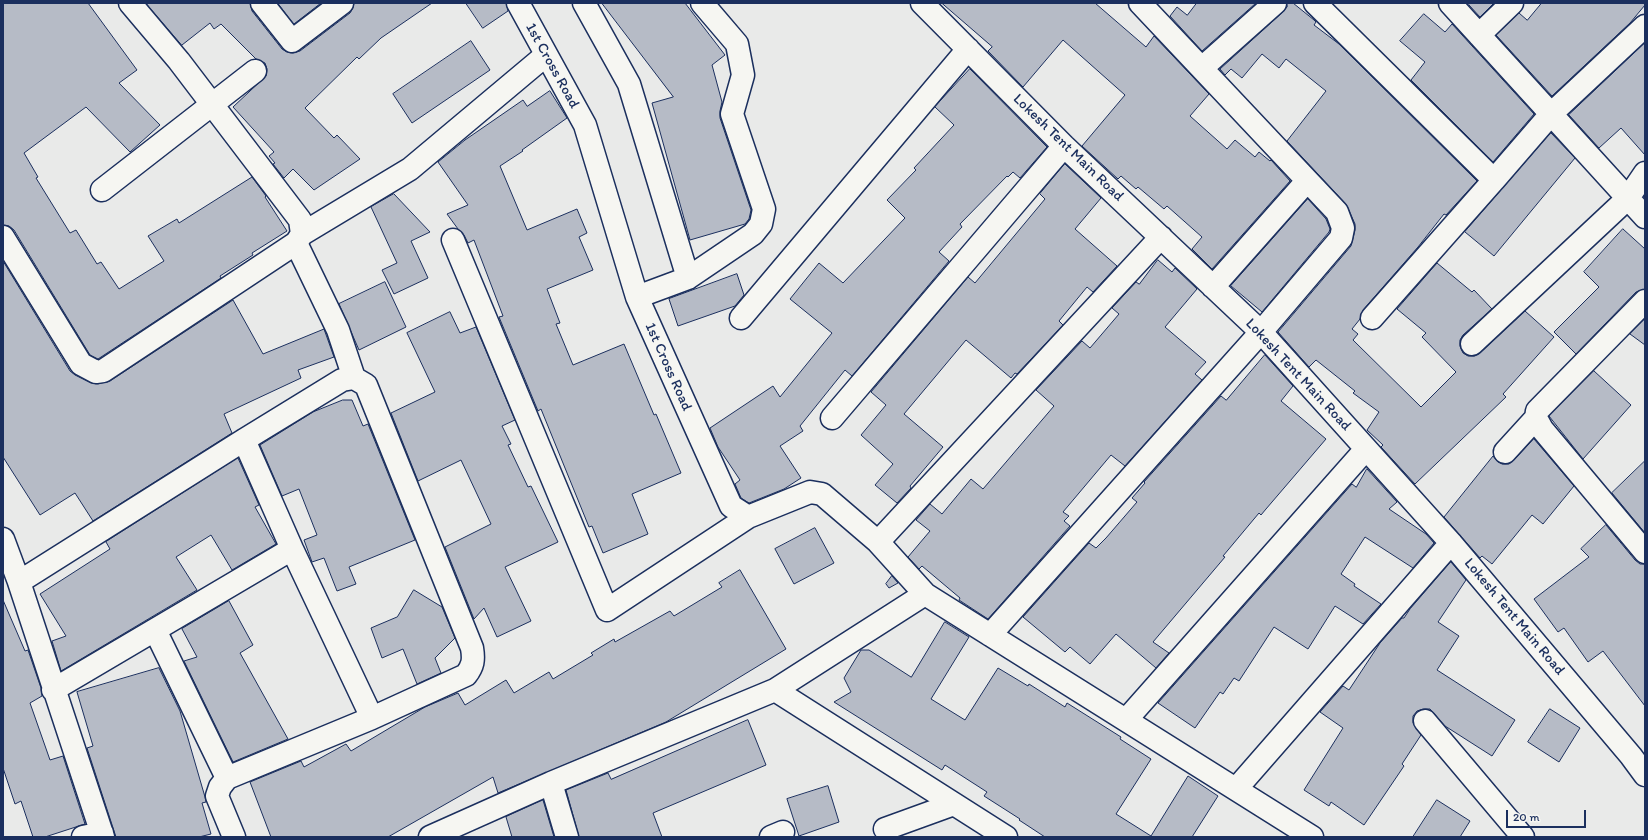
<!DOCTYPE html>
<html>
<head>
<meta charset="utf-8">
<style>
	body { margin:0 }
	#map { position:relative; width:1648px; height:840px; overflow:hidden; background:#e9eae9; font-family:Itim,sans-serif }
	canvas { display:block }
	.frame { position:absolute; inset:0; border:4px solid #1b2f5e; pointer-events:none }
	.scale { position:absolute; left:1506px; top:810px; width:80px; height:18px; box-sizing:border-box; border:2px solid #1b2f5e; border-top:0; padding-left:5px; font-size:12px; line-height:14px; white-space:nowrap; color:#1b2f5e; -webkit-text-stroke:3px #f6f6f2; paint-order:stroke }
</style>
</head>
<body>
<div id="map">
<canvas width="1648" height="840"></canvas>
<div class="frame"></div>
<div class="scale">20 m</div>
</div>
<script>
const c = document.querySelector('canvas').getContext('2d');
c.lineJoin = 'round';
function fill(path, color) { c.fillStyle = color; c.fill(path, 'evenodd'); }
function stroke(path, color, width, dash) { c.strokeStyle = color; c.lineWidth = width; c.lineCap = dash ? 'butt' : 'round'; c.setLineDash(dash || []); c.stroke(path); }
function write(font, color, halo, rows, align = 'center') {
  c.font = font + ' Itim,sans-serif'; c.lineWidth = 3; c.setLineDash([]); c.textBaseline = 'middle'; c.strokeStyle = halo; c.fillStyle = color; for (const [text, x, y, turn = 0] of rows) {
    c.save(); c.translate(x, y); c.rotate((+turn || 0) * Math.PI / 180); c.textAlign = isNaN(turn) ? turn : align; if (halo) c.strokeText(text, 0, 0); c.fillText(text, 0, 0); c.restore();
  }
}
const building = new Path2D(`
	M 3,3 L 88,3 L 137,70 L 119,83 L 160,125 L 130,152 L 86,107 L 24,153 L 38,177 L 36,178 L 70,233 L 76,230 L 97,264 L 101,262 L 119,289 L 164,261 L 148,236 L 177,219 L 179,223 L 252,177 L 266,196 L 265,197 L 287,231 L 252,253 L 253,255 L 220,276 L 221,278 L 98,359 L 90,355 L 14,230 L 9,226 L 3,225 Z
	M 146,3 L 250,3 L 252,11 L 282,49 L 287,52 L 293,53 L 300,51 L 350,13 L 353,8 L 354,3 L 432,3 L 381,38 L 359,59 L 357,57 L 305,108 L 334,138 L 337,135 L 360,159 L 314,190 L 293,169 L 284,178 L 273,164 L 275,163 L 269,156 L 274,152 L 233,107 L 266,76 L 267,69 L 265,63 L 256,59 L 221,24 L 214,29 L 210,23 L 182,45 Z
	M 278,3 L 321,3 L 294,24 Z
	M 466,3 L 506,3 L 508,11 L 483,28 Z
	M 602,3 L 685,3 L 725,55 L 712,65 L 722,102 L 720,111 L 720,118 L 751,210 L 749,219 L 745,224 L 690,240 L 652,103 L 673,97 Z
	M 942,3 L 1095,3 L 1146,47 L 1154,36 L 1209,94 L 1190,116 L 1227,149 L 1235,140 L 1255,157 L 1259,152 L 1270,161 L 1271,160 L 1290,181 L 1212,269 L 1192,249 L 1202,237 L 1167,206 L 1164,209 L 1138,187 L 1136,189 L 1121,176 L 1118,179 L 1082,146 L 1125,95 L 1063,40 L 1023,87 L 988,51 L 992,47 Z
	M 1197,3 L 1256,3 L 1202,51 L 1170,16 L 1177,7 L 1187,15 Z
	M 1287,3 L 1293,3 L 1314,20 L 1316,22 L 1314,25 L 1339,44 L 1477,181 L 1446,215 L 1444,214 L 1418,247 L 1363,310 L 1360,319 L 1352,329 L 1358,334 L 1353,340 L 1421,407 L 1456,372 L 1422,337 L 1426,333 L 1397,309 L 1437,263 L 1472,292 L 1474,290 L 1492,309 L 1463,335 L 1460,340 L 1460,346 L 1463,353 L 1468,356 L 1474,356 L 1480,353 L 1525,311 L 1554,337 L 1503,394 L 1506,397 L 1415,484 L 1381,447 L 1383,445 L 1367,430 L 1379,412 L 1353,393 L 1355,391 L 1316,360 L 1309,367 L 1278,332 L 1351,246 L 1355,230 L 1355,224 L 1346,204 L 1287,141 L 1326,91 L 1286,59 L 1279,68 L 1262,54 L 1242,78 L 1231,69 L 1225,75 L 1220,69 L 1283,12 L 1287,7 Z
	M 1470,3 L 1494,3 L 1480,17 L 1469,5 Z
	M 1542,3 L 1645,3 L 1645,5 L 1630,23 L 1552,96 L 1496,35 L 1519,13 L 1527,20 Z
	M 1424,14 L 1445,32 L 1452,24 L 1534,114 L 1493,162 L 1411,80 L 1425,62 L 1400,41 Z
	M 471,41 L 490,70 L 412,123 L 393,94 Z
	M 1645,43 L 1645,155 L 1621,128 L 1599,148 L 1569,115 Z
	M 970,69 L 1047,147 L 1020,178 L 1013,172 L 1008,177 L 1007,176 L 960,224 L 962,227 L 939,252 L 949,261 L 852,376 L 845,370 L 800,426 L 803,431 L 780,446 L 801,478 L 784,489 L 749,503 L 741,498 L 735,484 L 740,480 L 718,447 L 710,428 L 773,386 L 780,397 L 832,333 L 790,299 L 819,263 L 843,283 L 905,218 L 887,200 L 916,170 L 914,168 L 954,125 L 935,107 Z
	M 550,91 L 567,118 L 522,150 L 523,151 L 500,166 L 527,230 L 577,209 L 587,233 L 579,237 L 593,270 L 547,289 L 560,323 L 556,324 L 573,365 L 624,344 L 654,415 L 656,414 L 681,473 L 632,494 L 648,534 L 603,553 L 592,526 L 589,527 L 541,409 L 538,411 L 499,317 L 503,316 L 474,240 L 468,243 L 464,235 L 458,229 L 447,214 L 468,205 L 438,162 L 465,140 L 523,100 L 527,106 Z
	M 1551,133 L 1575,158 L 1494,256 L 1465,232 Z
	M 1065,164 L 1101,198 L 1075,229 L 1117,266 L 1093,292 L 1087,287 L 1059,321 L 1063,325 L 1017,374 L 1015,373 L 1011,378 L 966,340 L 904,414 L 943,447 L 910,486 L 911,488 L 897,503 L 875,485 L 893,464 L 861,435 L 886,405 L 871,392 L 968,277 L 975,283 L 1045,199 L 1040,194 Z
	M 394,194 L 430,232 L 411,241 L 428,278 L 394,294 L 382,270 L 397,263 L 371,207 Z
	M 1308,199 L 1326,219 L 1330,229 L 1329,232 L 1262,312 L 1231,286 Z
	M 1623,229 L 1645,249 L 1645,289 L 1636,292 L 1576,354 L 1554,332 L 1599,287 L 1584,272 Z
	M 1158,260 L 1172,272 L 1175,268 L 1197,289 L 1165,327 L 1206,362 L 1195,374 L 1202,380 L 1125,466 L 1111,455 L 1063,512 L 1069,516 L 1064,521 L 1070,526 L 988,619 L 959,600 L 960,598 L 922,566 L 919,569 L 908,557 L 930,531 L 916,520 L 930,504 L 942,514 L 971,479 L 983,489 L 1054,406 L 1036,390 L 1082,341 L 1090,348 L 1119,314 L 1112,308 L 1136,282 L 1139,284 Z
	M 3,261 L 70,371 L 75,375 L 91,383 L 98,384 L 110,381 L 233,300 L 263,354 L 324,329 L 334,357 L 298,370 L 301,378 L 224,414 L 232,433 L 93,521 L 75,493 L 40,515 L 3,457 Z
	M 737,274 L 744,295 L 735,306 L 678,326 L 669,299 Z
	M 385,282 L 406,327 L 359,350 L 339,304 Z
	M 450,312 L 460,333 L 476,327 L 515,420 L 502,426 L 511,444 L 508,445 L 528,487 L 531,486 L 558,542 L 505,567 L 531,621 L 497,637 L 484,608 L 474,619 L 445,547 L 491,524 L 461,460 L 418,481 L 391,413 L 435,392 L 407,333 Z
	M 1645,319 L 1645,345 L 1630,334 Z
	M 1265,355 L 1293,386 L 1281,401 L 1326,439 L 1266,509 L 1261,515 L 1259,513 L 1223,556 L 1225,557 L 1153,642 L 1169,653 L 1156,668 L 1116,634 L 1090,664 L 1070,647 L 1065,652 L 1023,617 L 1089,543 L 1096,548 L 1106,538 L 1137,502 L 1132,498 L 1145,483 L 1144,482 L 1221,396 L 1226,400 Z
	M 1594,371 L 1631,405 L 1583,459 L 1549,416 Z
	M 343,400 L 352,400 L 363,426 L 368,424 L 415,540 L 349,567 L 356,584 L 337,591 L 324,558 L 312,562 L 304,540 L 317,535 L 299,489 L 282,496 L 260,445 L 313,412 Z
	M 1534,439 L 1574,486 L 1543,524 L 1532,515 L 1492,564 L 1482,556 L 1480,558 L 1444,517 L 1493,456 L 1497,461 L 1502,464 L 1509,464 L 1514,460 Z
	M 238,458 L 259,505 L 255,507 L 276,544 L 232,570 L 211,535 L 176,557 L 197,590 L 61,671 L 52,641 L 66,636 L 40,594 L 110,549 L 106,542 Z
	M 1645,461 L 1645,533 L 1612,493 Z
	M 1367,469 L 1397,502 L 1389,509 L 1426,534 L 1434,543 L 1413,568 L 1365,537 L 1341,574 L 1355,584 L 1354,586 L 1381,604 L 1363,624 L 1335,606 L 1308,649 L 1274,627 L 1239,681 L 1234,678 L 1223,694 L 1220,692 L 1195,728 L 1158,703 L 1352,484 L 1356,487 Z
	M 1606,525 L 1635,560 L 1640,564 L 1645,564 L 1645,706 L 1603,651 L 1588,662 L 1564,628 L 1558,632 L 1534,599 L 1589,557 L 1581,549 Z
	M 815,528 L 834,563 L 794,584 L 775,549 Z
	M 1451,562 L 1466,580 L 1438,622 L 1459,636 L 1437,670 L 1515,720 L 1492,756 L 1445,726 L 1430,709 L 1423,709 L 1417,711 L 1413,716 L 1413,723 L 1421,735 L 1402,764 L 1404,766 L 1364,825 L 1331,802 L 1329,806 L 1304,790 L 1343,728 L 1320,712 L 1343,686 L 1349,690 L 1380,643 L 1402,618 L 1404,618 L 1410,609 Z
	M 740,570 L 786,649 L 666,722 L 498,793 L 493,777 L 388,837 L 271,837 L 250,782 L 301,761 L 304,767 L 346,744 L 351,751 L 425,707 L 458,693 L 465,705 L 506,680 L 514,693 L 549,672 L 553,679 L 593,655 L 591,653 L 614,639 L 615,642 L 670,611 L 674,616 L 722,587 L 719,583 Z
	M 892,576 L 898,583 L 889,588 L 886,584 Z
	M 414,590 L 442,607 L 455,638 L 435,658 L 441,673 L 417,684 L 403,649 L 382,658 L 371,628 L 397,617 Z
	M 3,600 L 25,651 L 28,650 L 41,688 L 42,696 L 30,703 L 50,760 L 63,756 L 85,824 L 45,837 L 33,837 L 21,801 L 15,804 L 3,768 Z
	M 229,601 L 253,645 L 240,653 L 288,739 L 233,762 L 184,661 L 197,657 L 182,629 Z
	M 945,622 L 969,637 L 931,699 L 965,720 L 998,668 L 1028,686 L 1029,684 L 1065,707 L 1067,703 L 1121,737 L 1120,739 L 1151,759 L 1116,814 L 1151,836 L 1188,776 L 1218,796 L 1192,837 L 1045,837 L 1019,820 L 1020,819 L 984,796 L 987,792 L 945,765 L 942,770 L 834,702 L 851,692 L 844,678 L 861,650 L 869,650 L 911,677 Z
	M 159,668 L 180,711 L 205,797 L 206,802 L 202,803 L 211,834 L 199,837 L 116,837 L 87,748 L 93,746 L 77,692 Z
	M 1550,709 L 1580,728 L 1559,762 L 1528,742 Z
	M 748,720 L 766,765 L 653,813 L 662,837 L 579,837 L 566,790 L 608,773 L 611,779 Z
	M 828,786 L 839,822 L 799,836 L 787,799 Z
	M 543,800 L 554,837 L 512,837 L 506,817 Z
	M 1437,800 L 1470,821 L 1460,837 L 1413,837 Z`);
const minor = new Path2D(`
	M 262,3 L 292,41 L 342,3
	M 518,3 L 585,125 L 637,297 L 731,506 L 748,517 L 810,492 L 822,494 L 878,542 L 925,594
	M 584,3 L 629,84 L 688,278
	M 922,3 L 1064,146 L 1261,332 L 1451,543 L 1631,756 L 1645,775
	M 1315,3 L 1494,180 L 1551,114 L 1645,26
	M 1450,3 L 1645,217
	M 1479,35 L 1512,3
	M 1202,68 L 1275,3
	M 102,190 L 255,71
	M 302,234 L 410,169 L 546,55
	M 3,237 L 81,364 L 96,372 L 103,371 L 296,243 L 302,234 L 300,220 L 179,61 L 130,3
	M 453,240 L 607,610 L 748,517
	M 296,243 L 338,330 L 354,378
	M 1213,287 L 1307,181
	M 637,297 L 688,278 L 753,234 L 761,224 L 764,209 L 732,114 L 743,75 L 737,44 L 702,3
	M 1645,301 L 1537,411 L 1536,418 L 1542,429 L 1645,552
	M 741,318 L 968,49
	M 1372,318 L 1494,180
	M 1472,344 L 1628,198 L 1645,173
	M 832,418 L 1064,146
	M 244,440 L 292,549 L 372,718
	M 1505,452 L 1536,418
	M 3,539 L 19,582 L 103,837
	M 878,542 L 1161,237
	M 19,582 L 244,440 L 342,380 L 354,378 L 366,385 L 472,648 C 474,660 473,666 466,675 L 372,718 L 227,778 L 220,787 L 217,796 L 234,837
	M 155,630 L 227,778
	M 990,635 L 1261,332 L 1341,238 L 1343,228 L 1337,212 L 1140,3
	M 53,690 L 292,549
	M 775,690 L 1006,837
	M 1126,720 L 1366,449
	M 1425,721 L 1523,837
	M 551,783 L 567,837
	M 1236,789 L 1451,543
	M 885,829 L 954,804
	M 83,837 L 102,833
	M 430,837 L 551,783 L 775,690 L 925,594 L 1312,837
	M 771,837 L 783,832`);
const streetNames = [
	["1st Cross Road",552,66,61],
	["Lokesh Tent Main Road",1068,148,44],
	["1st Cross Road",668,367,66],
	["Lokesh Tent Main Road",1298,375,47],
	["Lokesh Tent Main Road",1514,617,50]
];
fill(building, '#b6bbc6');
stroke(building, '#1b2f5e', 1);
stroke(minor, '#1b2f5e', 25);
stroke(minor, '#f6f6f2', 22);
write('15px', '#1b2f5e', '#f6f6f2', streetNames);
</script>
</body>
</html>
